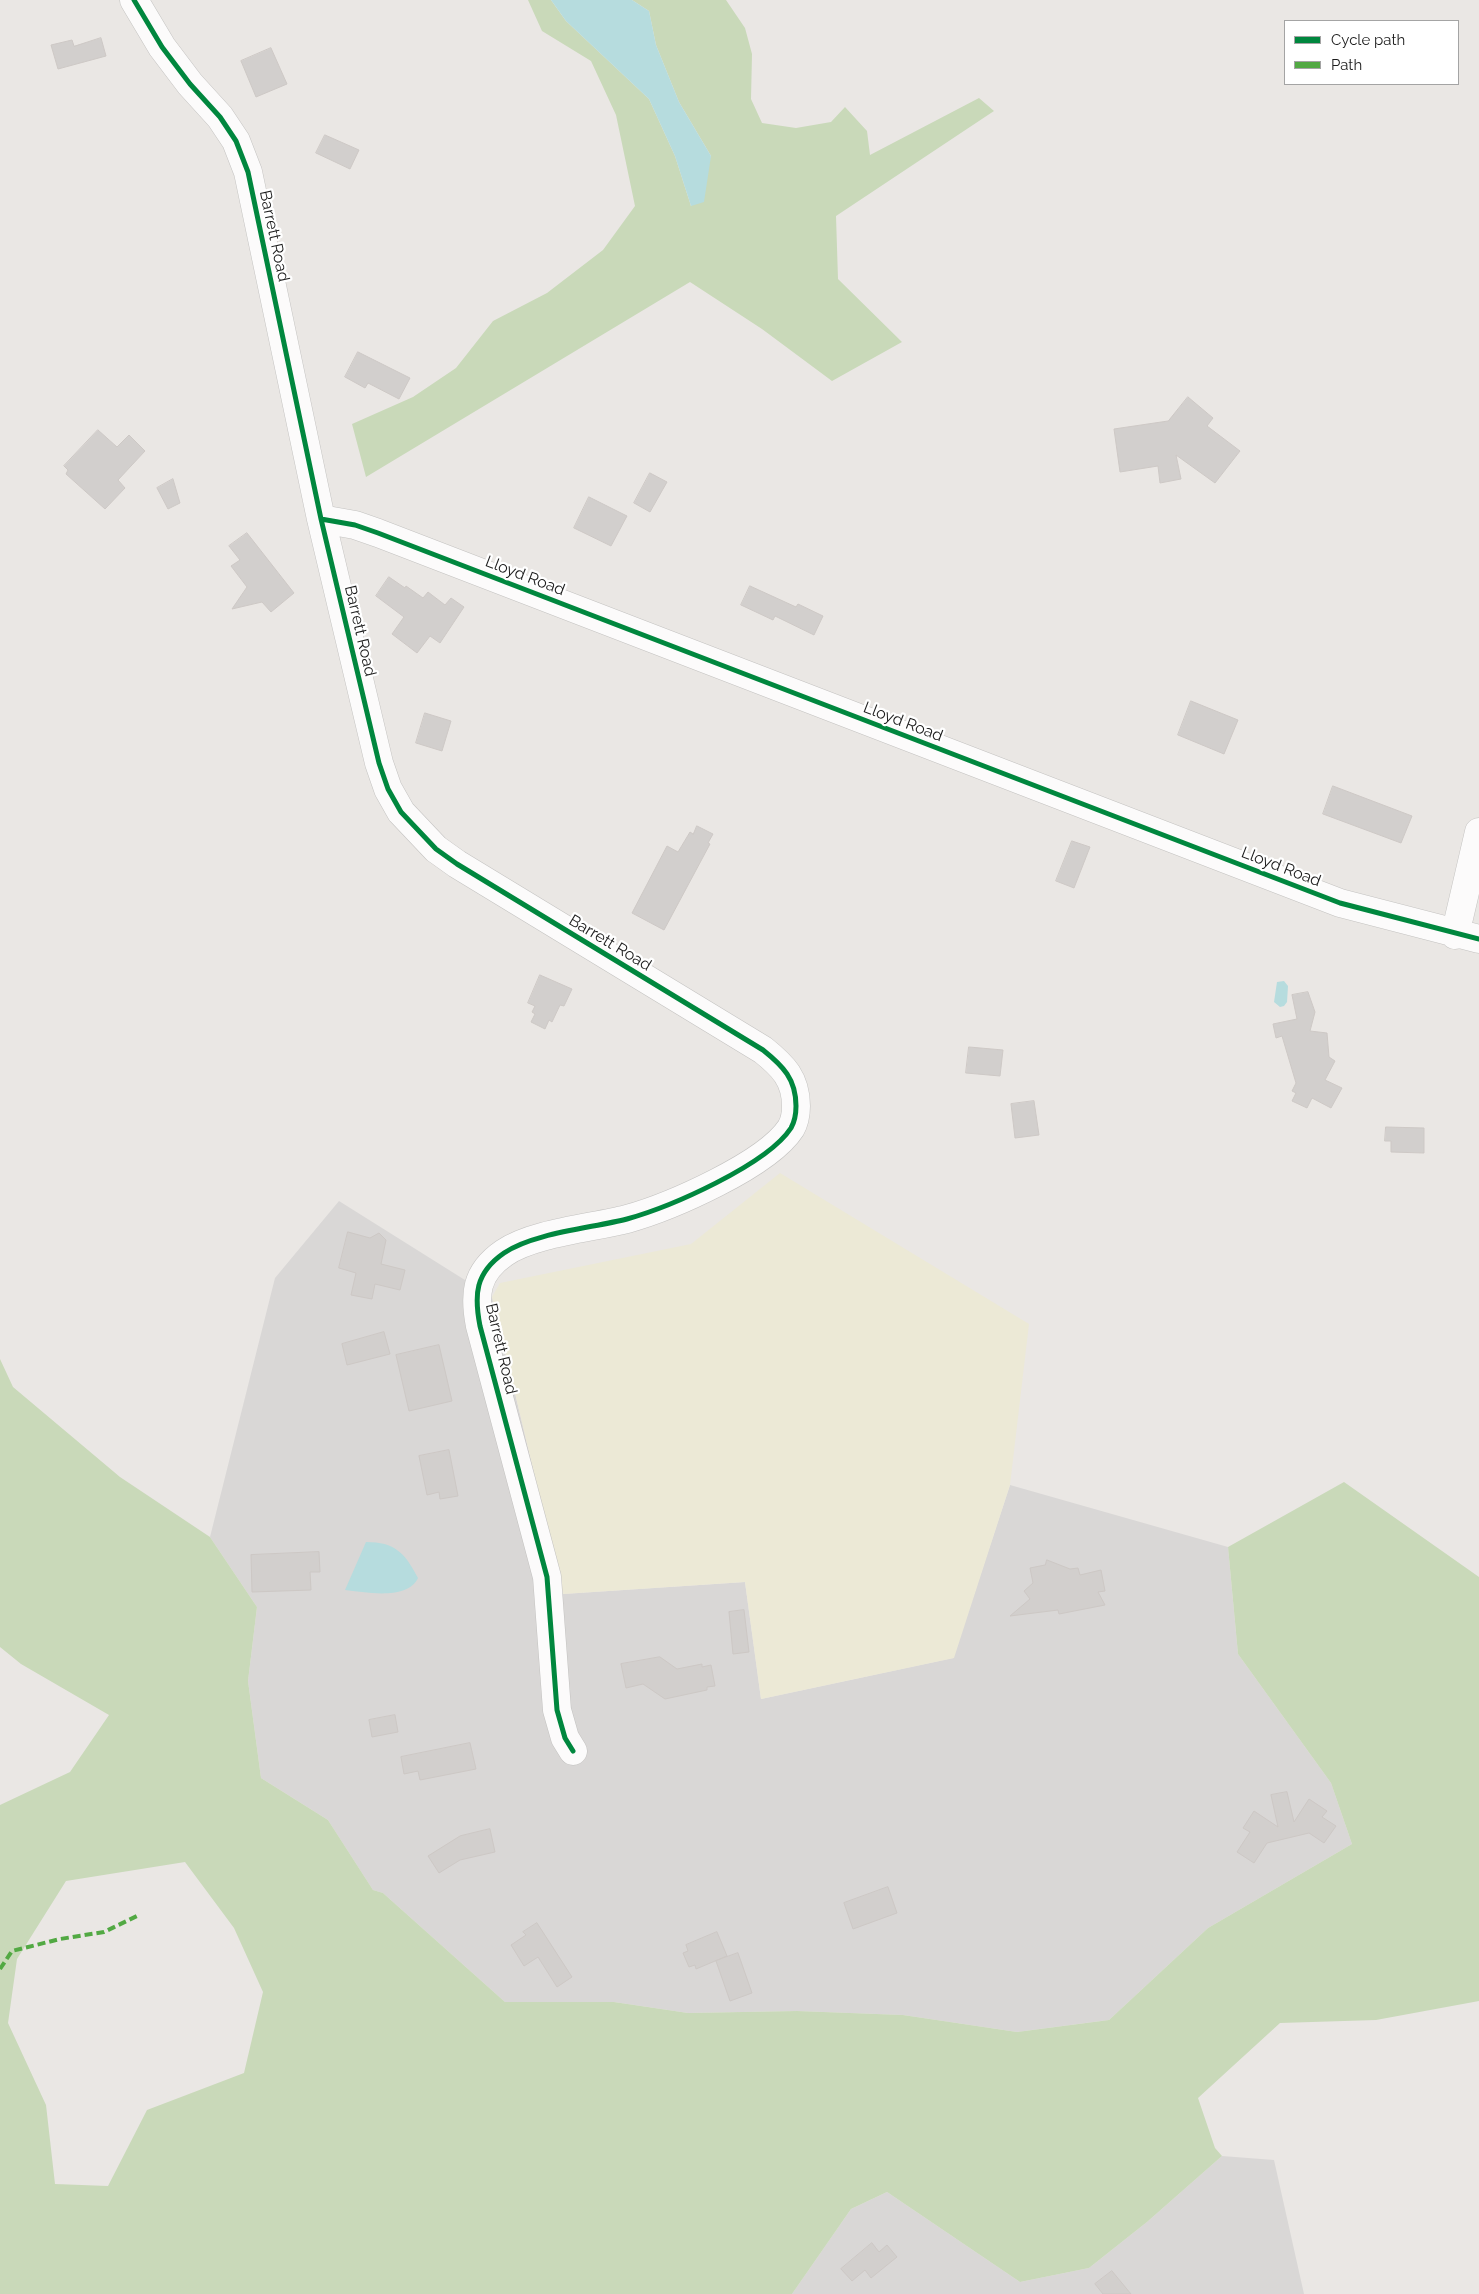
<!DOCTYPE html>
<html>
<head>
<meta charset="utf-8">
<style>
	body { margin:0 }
	#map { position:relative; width:1479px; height:2294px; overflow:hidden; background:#eae7e4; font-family:Raleway,sans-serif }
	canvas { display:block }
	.legend { position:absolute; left:1284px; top:20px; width:175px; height:65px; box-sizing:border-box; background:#fff; border:1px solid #a4a4a4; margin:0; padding:6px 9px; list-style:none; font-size:15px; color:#1c1c1c }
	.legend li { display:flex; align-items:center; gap:10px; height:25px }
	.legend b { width:25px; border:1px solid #a4a4a4 }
</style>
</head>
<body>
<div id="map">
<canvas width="1479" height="2294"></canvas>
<ul class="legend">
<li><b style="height:6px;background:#00873e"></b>Cycle path</li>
<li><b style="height:6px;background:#52a943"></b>Path</li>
</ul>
</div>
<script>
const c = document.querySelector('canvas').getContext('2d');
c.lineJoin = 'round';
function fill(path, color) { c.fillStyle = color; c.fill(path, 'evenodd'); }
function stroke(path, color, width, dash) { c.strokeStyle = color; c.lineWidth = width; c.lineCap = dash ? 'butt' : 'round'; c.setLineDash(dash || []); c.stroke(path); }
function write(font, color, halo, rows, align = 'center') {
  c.font = font + ' Raleway,sans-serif'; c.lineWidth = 4.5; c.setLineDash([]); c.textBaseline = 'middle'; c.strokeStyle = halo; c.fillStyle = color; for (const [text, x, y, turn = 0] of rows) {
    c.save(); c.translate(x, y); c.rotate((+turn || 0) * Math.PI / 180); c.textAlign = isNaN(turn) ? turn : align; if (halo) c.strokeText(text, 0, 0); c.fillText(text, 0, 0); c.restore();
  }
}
const residential = new Path2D(`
	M 339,1201 L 492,1297 L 563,1594 L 745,1582 L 761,1699 L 953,1658 L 1010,1485 L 1228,1547 L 1238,1654 L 1331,1783 L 1352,1844 L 1208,1928 L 1109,2020 L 1017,2032 L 903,2015 L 797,2011 L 688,2013 L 614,2002 L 505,2002 L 383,1893 L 373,1890 L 328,1820 L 261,1778 L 248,1681 L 257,1607 L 210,1537 L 275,1278 Z
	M 1222,2156 L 1274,2160 L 1304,2294 L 792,2294 L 851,2209 L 887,2192 L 1020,2282 L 1089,2268 L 1147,2222 Z`);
const farmland = new Path2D(`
	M 780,1173 L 1029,1324 L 1010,1485 L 954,1658 L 761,1699 L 745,1582 L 563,1594 L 492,1297 L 500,1283 L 691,1244 Z`);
const forest = new Path2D(`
	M 528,0 L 551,0 L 566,21 L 649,99 L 675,156 L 691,206 L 711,156 L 679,102 L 656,45 L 649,11 L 632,0 L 726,0 L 745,28 L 752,54 L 751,99 L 762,123 L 796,128 L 831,122 L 845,107 L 867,131 L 870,155 L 979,98 L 994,111 L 836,216 L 838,279 L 902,342 L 832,381 L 762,329 L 690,282 L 366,477 L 352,424 L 413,397 L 456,368 L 493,321 L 547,293 L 603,250 L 635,206 L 616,115 L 591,61 L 542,31 Z
	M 0,1359 L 13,1387 L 120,1477 L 210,1537 L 257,1607 L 248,1681 L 261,1778 L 328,1820 L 373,1890 L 383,1893 L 505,2002 L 614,2002 L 688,2013 L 797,2011 L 903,2015 L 1017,2032 L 1109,2020 L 1208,1928 L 1352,1844 L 1331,1783 L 1238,1654 L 1228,1547 L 1344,1482 L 1479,1577 L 1479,2001 L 1376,2020 L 1280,2023 L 1198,2098 L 1215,2148 L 1222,2156 L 1147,2222 L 1089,2268 L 1020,2282 L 887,2192 L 851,2209 L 792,2294 L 0,2294 L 0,1805 L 70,1772 L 109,1715 L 21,1664 L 0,1647 ZM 185,1862 L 234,1928 L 263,1992 L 244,2073 L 147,2110 L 108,2186 L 55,2184 L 46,2105 L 8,2023 L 17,1959 L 66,1881 Z`);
const water = new Path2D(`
	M 551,0 L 632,0 L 649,11 L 656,45 L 679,102 L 711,156 L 704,202 L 691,206 L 675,156 L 649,99 L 566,21 Z
	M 1284,981 L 1288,986 L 1287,1002 L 1284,1006 L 1280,1007 L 1274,1002 L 1277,982 Z
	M 366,1542 C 395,1542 405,1553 418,1578 C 407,1601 365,1592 345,1590 Z`);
const building = new Path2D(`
	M 101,38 L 106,56 L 58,69 L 51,45 L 72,40 L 74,46 Z
	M 271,48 L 287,84 L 256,97 L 241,61 Z
	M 325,135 L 359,150 L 350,169 L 316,153 Z
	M 358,352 L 410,378 L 399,399 L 368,383 L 365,388 L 345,377 Z
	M 1188,397 L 1213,418 L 1207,426 L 1240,451 L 1215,483 L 1176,455 L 1181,479 L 1160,483 L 1158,466 L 1120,472 L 1114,429 L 1168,421 Z
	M 98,430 L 117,447 L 129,435 L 145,451 L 118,480 L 125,488 L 105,509 L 66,474 L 68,470 L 64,466 Z
	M 650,473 L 667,482 L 650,512 L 634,503 Z
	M 173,479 L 180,503 L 168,509 L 157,488 Z
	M 589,497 L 627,516 L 611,546 L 574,528 Z
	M 247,533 L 294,593 L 271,612 L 262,602 L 232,609 L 247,587 L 231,566 L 240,560 L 229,546 Z
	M 389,577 L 405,588 L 406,586 L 423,598 L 428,592 L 445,605 L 451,598 L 464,607 L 440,643 L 430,636 L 417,653 L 392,634 L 404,617 L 376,596 Z
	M 750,586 L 796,607 L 798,604 L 823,616 L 814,635 L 775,616 L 773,620 L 741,605 Z
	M 1191,701 L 1238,720 L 1224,754 L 1178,735 Z
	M 425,713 L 451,721 L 442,751 L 416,743 Z
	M 1333,786 L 1412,816 L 1401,843 L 1323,814 Z
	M 697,826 L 713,834 L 708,843 L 710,844 L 664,930 L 632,913 L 667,846 L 678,852 L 690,832 L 693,834 Z
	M 1072,841 L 1090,847 L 1074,888 L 1056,881 Z
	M 540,975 L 572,989 L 564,1006 L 560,1005 L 552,1022 L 549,1020 L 545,1029 L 531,1022 L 535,1014 L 532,1012 L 535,1006 L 528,1003 Z
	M 1308,992 L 1315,1012 L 1310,1031 L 1327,1033 L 1329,1057 L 1335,1061 L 1325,1080 L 1342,1088 L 1331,1108 L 1312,1098 L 1307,1108 L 1292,1101 L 1296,1093 L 1292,1091 L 1296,1083 L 1282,1036 L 1276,1038 L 1273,1024 L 1297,1019 L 1292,995 Z
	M 969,1047 L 1003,1050 L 1000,1076 L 966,1073 Z
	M 1034,1101 L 1039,1135 L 1015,1138 L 1011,1104 Z
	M 1386,1127 L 1424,1128 L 1424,1153 L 1391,1152 L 1391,1141 L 1385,1141 Z
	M 348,1232 L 370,1238 L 379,1233 L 386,1240 L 381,1264 L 405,1270 L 400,1290 L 375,1284 L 372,1299 L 351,1295 L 356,1273 L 339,1268 Z
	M 384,1332 L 390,1354 L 347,1365 L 342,1344 Z
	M 439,1345 L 452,1401 L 409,1411 L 396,1355 Z
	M 449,1450 L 458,1496 L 440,1499 L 439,1492 L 427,1495 L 419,1456 Z
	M 319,1552 L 320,1572 L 310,1572 L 311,1590 L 252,1592 L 251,1555 Z
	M 1047,1560 L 1070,1569 L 1078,1568 L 1080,1575 L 1101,1570 L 1105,1591 L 1098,1592 L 1105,1605 L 1059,1614 L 1058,1610 L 1010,1616 L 1030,1599 L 1024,1591 L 1033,1583 L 1030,1568 L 1045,1565 Z
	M 744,1610 L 749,1652 L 733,1654 L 729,1612 Z
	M 660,1657 L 677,1669 L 702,1664 L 702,1667 L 711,1665 L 715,1686 L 707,1687 L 707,1690 L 665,1699 L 643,1684 L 626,1688 L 621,1664 Z
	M 395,1715 L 398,1732 L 372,1737 L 369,1720 Z
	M 470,1743 L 476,1769 L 420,1780 L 418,1771 L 404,1774 L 401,1757 Z
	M 1287,1792 L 1294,1822 L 1309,1799 L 1327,1811 L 1322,1817 L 1336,1826 L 1324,1843 L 1309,1833 L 1267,1843 L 1254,1863 L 1237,1852 L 1250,1832 L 1243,1828 L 1254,1811 L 1278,1827 L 1271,1795 Z
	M 490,1829 L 495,1852 L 460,1860 L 439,1873 L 428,1856 L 460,1836 Z
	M 888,1887 L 897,1913 L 853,1929 L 844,1903 Z
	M 537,1923 L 572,1977 L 557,1987 L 538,1957 L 524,1966 L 511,1945 L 526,1935 L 523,1932 Z
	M 717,1932 L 727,1956 L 696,1969 L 695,1965 L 689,1967 L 683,1953 L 688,1951 L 686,1945 Z
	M 738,1953 L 752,1993 L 730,2001 L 716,1961 Z
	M 872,2243 L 879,2252 L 887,2245 L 897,2257 L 871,2278 L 865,2270 L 852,2281 L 841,2269 Z
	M 1112,2271 L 1131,2294 L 1103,2294 L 1095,2284 Z`);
const minor = new Path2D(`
	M 134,0 L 162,47 L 190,84 L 220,117 L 236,141 L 248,172 L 321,519 L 379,763 L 388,789 L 401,812 L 436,849 L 457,864 L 763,1050 C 783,1066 796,1079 796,1106 C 796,1113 795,1121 791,1128 C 767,1165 670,1207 627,1219 C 592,1228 533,1233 504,1253 C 475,1273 474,1295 480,1326 L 547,1577 L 557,1710 L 565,1738 L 573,1751
	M 321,519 L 355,525 L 378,533 L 1340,903 L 1479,939
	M 1455,935 L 1479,832`);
const quiet = new Path2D(`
	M 0,1969 L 12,1951 L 60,1939 L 104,1932 L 137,1916`);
const cycleway = new Path2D(`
	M 134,0 L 162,47 L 190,84 L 220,117 L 236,141 L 248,172 L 321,519 L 379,763 L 388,789 L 401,812 L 436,849 L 457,864 L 763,1050 C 783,1066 796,1079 796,1106 C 796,1113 795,1121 791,1128 C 767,1165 670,1207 627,1219 C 592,1228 533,1233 504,1253 C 475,1273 474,1295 480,1326 L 547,1577 L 557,1710 L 565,1738 L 573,1751
	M 321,519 L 355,525 L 378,533 L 1340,903 L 1479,939`);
const streetNames = [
	["Barrett Road",274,236,78],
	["Lloyd Road",525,576,21],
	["Barrett Road",360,631,77],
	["Lloyd Road",903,722,21],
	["Lloyd Road",1281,867,21],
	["Barrett Road",610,943,31],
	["Barrett Road",501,1349,77]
];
fill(residential, '#d9d7d6');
fill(farmland, '#ece9d6');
fill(forest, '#c9d9b9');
fill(water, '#b6dcde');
fill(building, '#d2cfcd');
stroke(building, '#cdc8c5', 1);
stroke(minor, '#c3c2c0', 29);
stroke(minor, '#fcfbfb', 28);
stroke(quiet, '#52a943', 4, [8, 4]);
stroke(cycleway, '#00873e', 5);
write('16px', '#1c1c1c', '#fff', streetNames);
</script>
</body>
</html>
